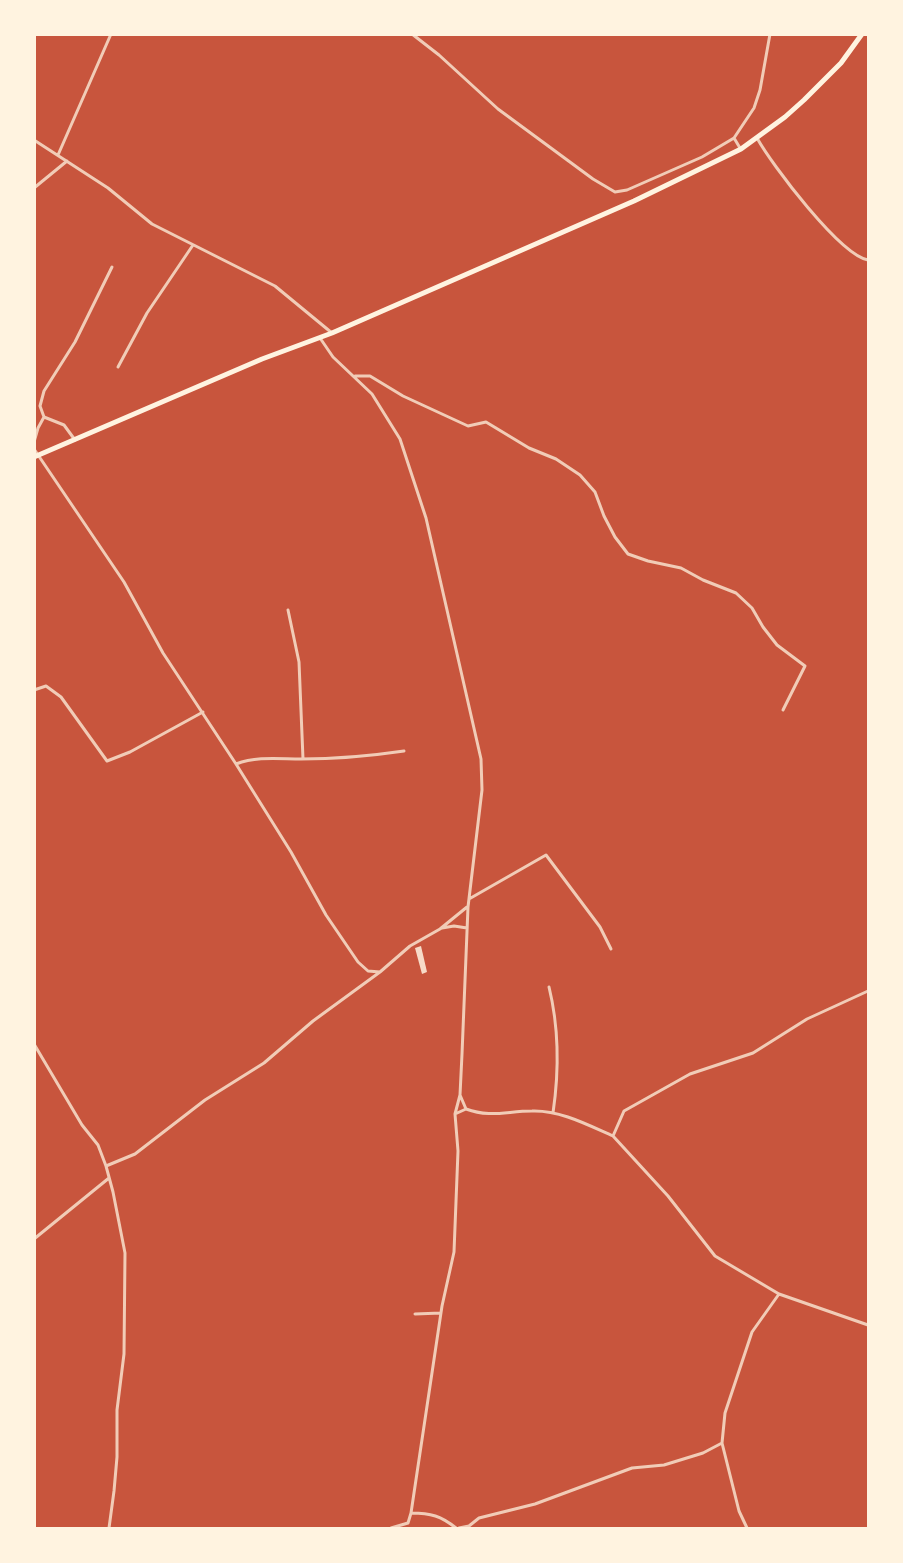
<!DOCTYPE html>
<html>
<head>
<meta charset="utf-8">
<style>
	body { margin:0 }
	#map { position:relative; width:903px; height:1563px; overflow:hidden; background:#c8553d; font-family:"Alegreya Sans",sans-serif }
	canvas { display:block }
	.frame { position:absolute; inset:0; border:36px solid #fff3e0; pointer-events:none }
</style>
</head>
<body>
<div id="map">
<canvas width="903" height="1563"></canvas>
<div class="frame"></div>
</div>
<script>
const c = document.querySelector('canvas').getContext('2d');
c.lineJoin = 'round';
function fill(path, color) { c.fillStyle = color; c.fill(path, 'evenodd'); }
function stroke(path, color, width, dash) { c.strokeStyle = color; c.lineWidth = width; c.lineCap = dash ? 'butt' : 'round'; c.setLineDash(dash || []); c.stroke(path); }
const building = new Path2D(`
	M 421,946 L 427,972 L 422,974 L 415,948 Z`);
const minor = new Path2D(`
	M 412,34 L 439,55 L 498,109 L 593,179 L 615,192 L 627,190 L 702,157 L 734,138
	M 757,138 C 772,165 840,255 868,260
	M 34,140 L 108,188 L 152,224 L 275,286 L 332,333
	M 740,148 L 734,138 L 754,108 L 760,90 L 770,34
	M 58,155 L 111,34
	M 34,188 L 67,161
	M 320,338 L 333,357 L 372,394 L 400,439 L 426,518 L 481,759 L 482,790 L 468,907 L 462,1054 L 460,1095 L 455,1114 L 458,1151 L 454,1252 L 442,1306 L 411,1513 L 408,1523 L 391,1528
	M 118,367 L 147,313 L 193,245
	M 355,376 L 370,376 L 403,396 L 468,426 L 486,422 L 529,448 L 556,459 L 580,475 L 595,492 L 604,516 L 615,537 L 628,554 L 648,561 L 681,568 L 703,580 L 736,593 L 752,608 L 763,627 L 777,645 L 805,666 L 783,710
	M 44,417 L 64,425 L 75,440
	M 34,442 L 38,428 L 44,417 L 40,406 L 44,391 L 75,342 L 112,267
	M 34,449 L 124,582 L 163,653 L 236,764
	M 288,610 L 299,662 L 303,759
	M 34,690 L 46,686 L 61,697 L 107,761 L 130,752 L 203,712
	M 404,751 C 370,756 335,759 301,759 C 279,759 257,756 236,764 L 291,852 L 326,915 L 358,962 L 368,971 L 380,972 L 410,946 L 440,929 L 467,907
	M 469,899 L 546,855 L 600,927 L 611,949
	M 442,928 L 454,926 L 467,928
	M 549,987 C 559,1028 559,1072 553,1113
	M 34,1044 L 82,1125 L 98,1145 L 106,1166 L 113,1192 L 125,1253 L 124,1354 L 117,1410 L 117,1457 L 114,1491 L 109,1528
	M 460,1095 L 466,1109
	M 455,1114 L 466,1109 C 490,1118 507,1111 532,1111 C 560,1110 588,1125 613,1136 L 624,1111 L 690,1074 L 753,1053 L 807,1019 L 868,991
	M 613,1136 L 668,1196 L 715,1256 L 779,1294 L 868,1325
	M 106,1166 L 135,1154 L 205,1100 L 264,1063 L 313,1021 L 380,972
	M 34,1239 L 109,1178
	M 415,1314 L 441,1313
	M 411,1513 C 431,1513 441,1516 456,1528
	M 459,1528 L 469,1526 L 479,1518 L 535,1504 L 632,1468 L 664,1465 L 703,1453 L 722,1443
	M 747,1528 L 739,1511 L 722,1443 L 725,1413 L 752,1332 L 779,1294`);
const primary = new Path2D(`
	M 34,457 L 262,359 L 332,333 L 634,201 L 741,149 L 785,117 L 804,100 L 841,63 L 862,34`);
fill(building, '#f7dbc8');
stroke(minor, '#f1ccb7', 3);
stroke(primary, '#fff3e0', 5);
</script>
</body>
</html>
